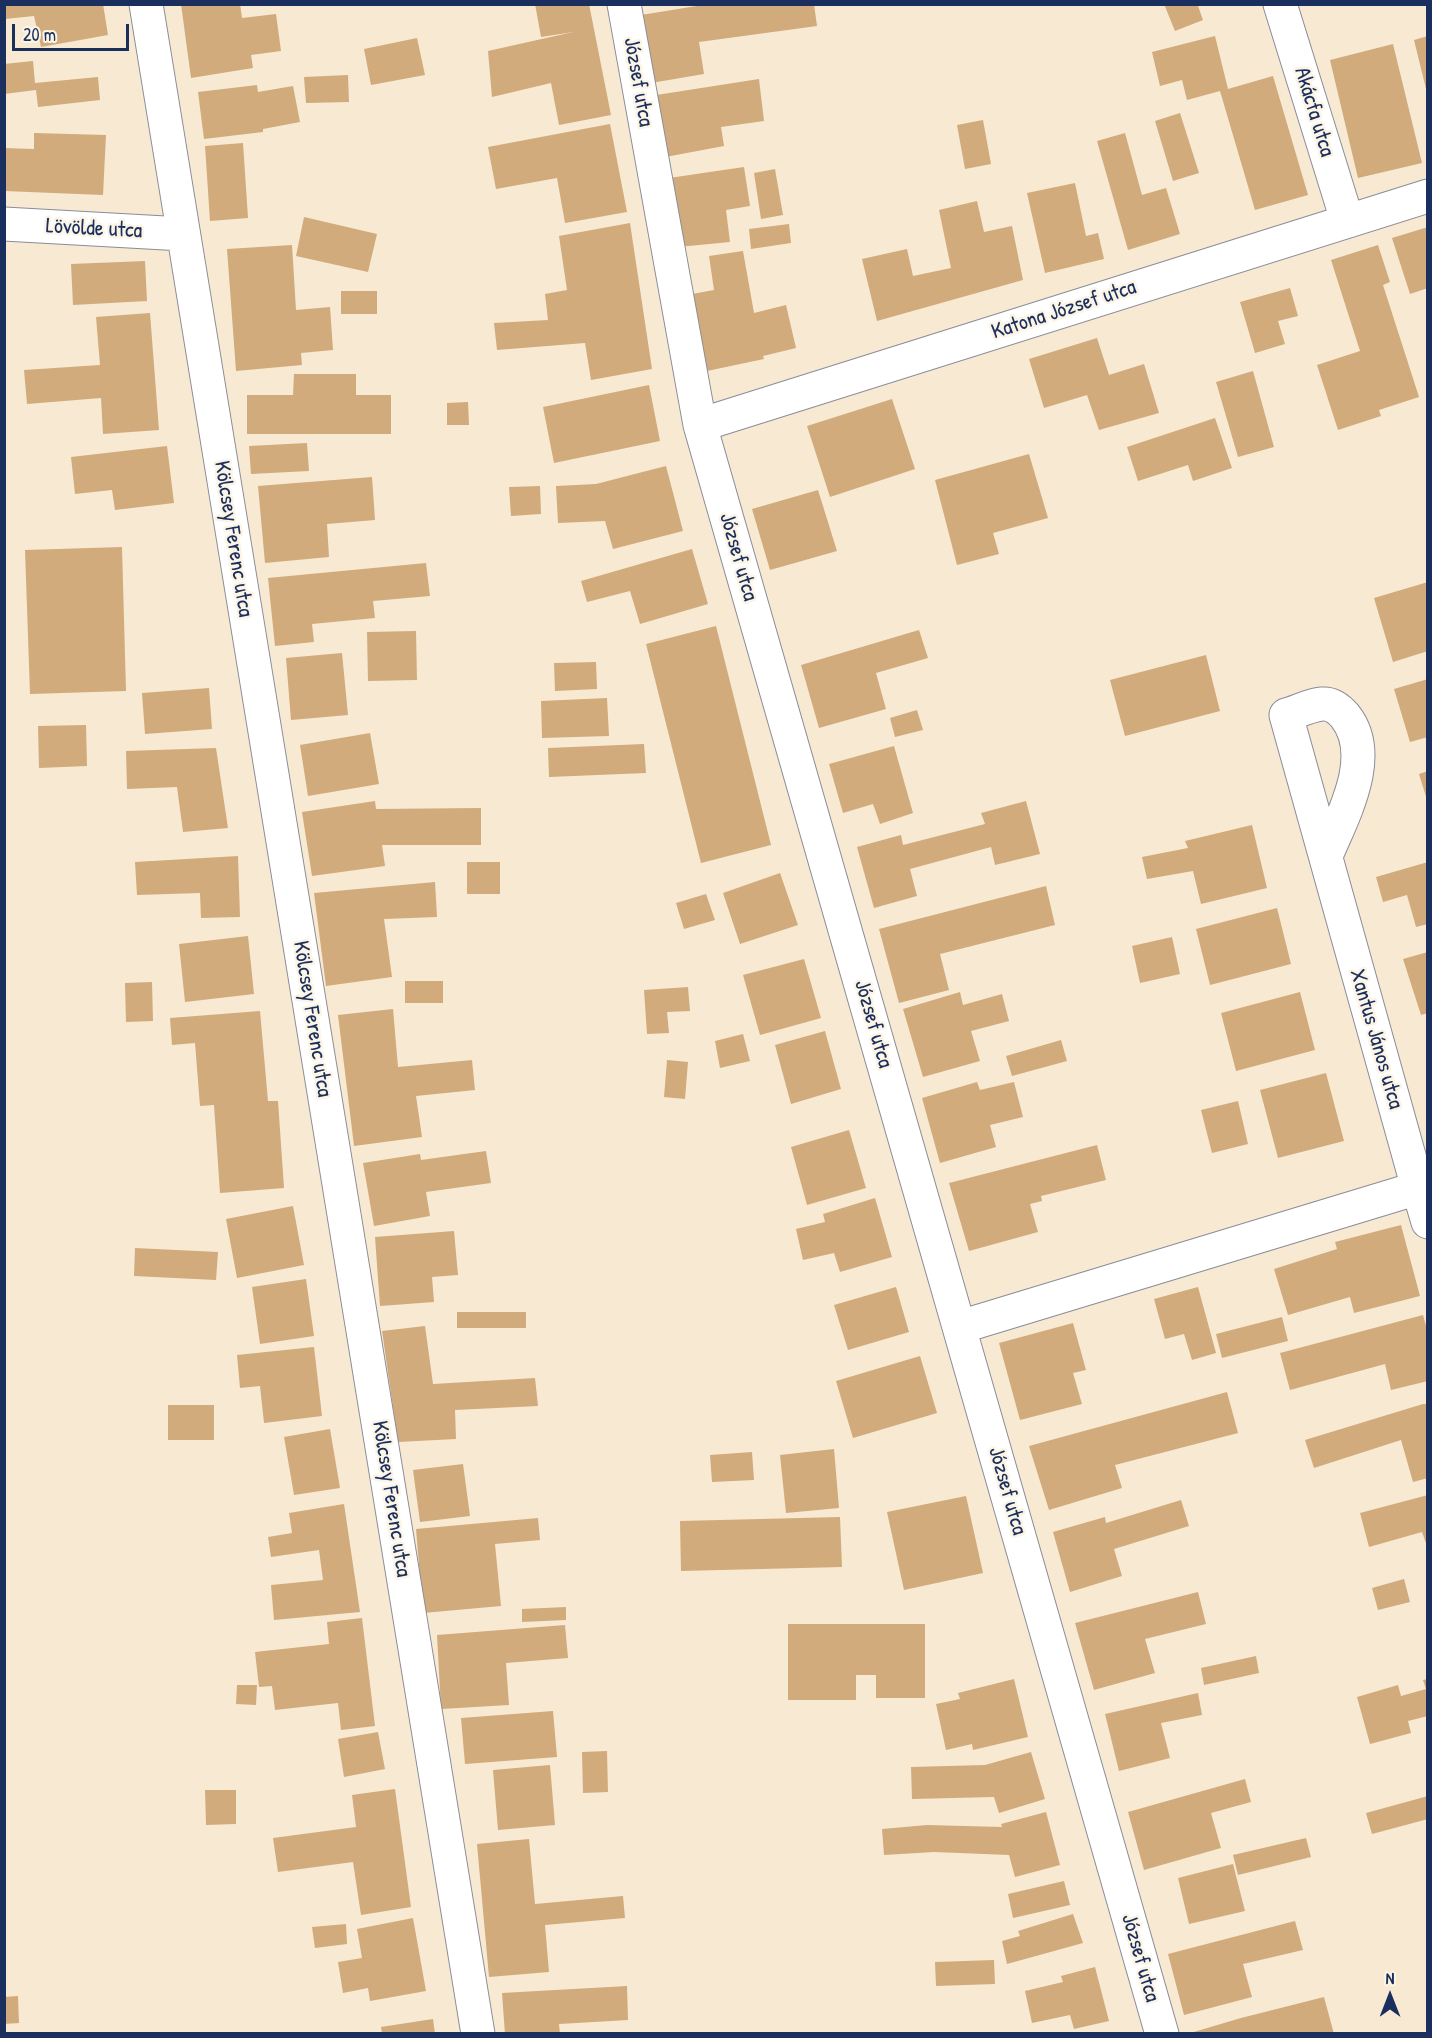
<!DOCTYPE html>
<html>
<head>
<meta charset="utf-8">
<style>
	body { margin:0 }
	#map { position:relative; width:1432px; height:2038px; overflow:hidden; background:#f8e9d2; font-family:"Patrick Hand",sans-serif }
	canvas { display:block }
	.frame { position:absolute; inset:0; border:6px solid #1b2f5e; pointer-events:none }
	.north { position:absolute; left:1360px; top:1966px; width:60px; height:60px; -webkit-text-stroke:4px #fcf5e5; paint-order:stroke; rotate:0deg; font-size:16px; font-weight:700; line-height:24px; text-align:center; color:#1b2f5e }
	.north::after { content:''; display:block; margin:auto; width:21px; height:27px; background:#1b2f5e; clip-path:polygon(50% 0,100% 100%,50% 72%,0 100%) }
	.scale { position:absolute; left:12px; top:24px; width:117px; height:27px; box-sizing:border-box; border:3px solid #1b2f5e; border-top:0; padding-left:8px; font-size:18px; line-height:21px; white-space:nowrap; color:#1b2f5e; -webkit-text-stroke:4px #fcf5e5; paint-order:stroke }
</style>
</head>
<body>
<div id="map">
<canvas width="1432" height="2038"></canvas>
<div class="frame"></div>
<div class="north">N</div>
<div class="scale">20 m</div>
</div>
<script>
const c = document.querySelector('canvas').getContext('2d');
c.lineJoin = 'round';
function fill(path, color) { c.fillStyle = color; c.fill(path, 'evenodd'); }
function stroke(path, color, width, dash) { c.strokeStyle = color; c.lineWidth = width; c.lineCap = dash ? 'butt' : 'round'; c.setLineDash(dash || []); c.stroke(path); }
function write(font, color, halo, rows, align = 'center') {
  c.font = font + ' "Patrick Hand",sans-serif'; c.lineWidth = 5; c.setLineDash([]); c.textBaseline = 'middle'; c.strokeStyle = halo; c.fillStyle = color; for (const [text, x, y, turn = 0] of rows) {
    c.save(); c.translate(x, y); c.rotate((+turn || 0) * Math.PI / 180); c.textAlign = isNaN(turn) ? turn : align; if (halo) c.strokeText(text, 0, 0); c.fillText(text, 0, 0); c.restore();
  }
}
const building = new Path2D(`
	M 4,4 L 103,4 L 108,35 L 41,47 L 34,16 L 5,19 Z
	M 181,4 L 240,4 L 242,18 L 276,14 L 281,51 L 251,55 L 253,68 L 191,78 Z
	M 535,4 L 589,4 L 611,115 L 559,125 L 551,83 L 492,97 L 488,51 L 573,32 L 541,37 Z
	M 709,4 L 814,4 L 817,26 L 699,42 L 704,74 L 651,83 L 641,15 Z
	M 1164,4 L 1202,4 L 1198,6 L 1203,20 L 1175,31 Z
	M 1215,36 L 1228,89 L 1273,76 L 1308,195 L 1255,210 L 1220,91 L 1187,100 L 1182,80 L 1160,86 L 1152,52 Z
	M 1428,36 L 1428,93 L 1427,93 L 1414,40 Z
	M 417,38 L 425,75 L 371,85 L 364,49 Z
	M 1393,44 L 1422,163 L 1358,178 L 1330,60 Z
	M 33,61 L 35,83 L 98,77 L 100,100 L 38,107 L 36,90 L 4,94 L 4,64 Z
	M 348,75 L 349,102 L 306,103 L 304,77 Z
	M 759,79 L 764,121 L 721,127 L 724,146 L 660,158 L 650,96 Z
	M 257,85 L 258,92 L 293,86 L 300,122 L 263,129 L 263,132 L 204,139 L 198,92 Z
	M 1180,113 L 1199,173 L 1173,181 L 1155,121 Z
	M 983,120 L 991,164 L 965,169 L 957,125 Z
	M 610,124 L 627,212 L 565,223 L 557,178 L 496,189 L 488,147 Z
	M 34,133 L 106,135 L 103,195 L 4,191 L 4,148 L 34,149 Z
	M 1125,133 L 1142,195 L 1166,188 L 1180,234 L 1128,250 L 1097,141 Z
	M 243,143 L 248,218 L 210,221 L 205,146 Z
	M 744,167 L 750,206 L 726,210 L 730,242 L 678,247 L 669,178 Z
	M 775,169 L 783,215 L 761,219 L 754,173 Z
	M 1075,183 L 1086,236 L 1098,233 L 1104,259 L 1045,273 L 1027,193 Z
	M 977,201 L 984,232 L 1012,226 L 1023,280 L 877,321 L 862,259 L 907,249 L 913,276 L 951,268 L 939,210 Z
	M 304,217 L 377,234 L 368,272 L 296,256 Z
	M 630,223 L 652,369 L 591,380 L 585,343 L 497,350 L 494,323 L 548,320 L 545,294 L 567,290 L 559,236 Z
	M 789,224 L 791,243 L 751,249 L 749,229 Z
	M 1428,227 L 1428,288 L 1410,294 L 1392,238 Z
	M 292,245 L 296,310 L 330,307 L 333,350 L 301,353 L 302,365 L 236,371 L 227,249 Z
	M 1378,245 L 1390,282 L 1383,285 L 1419,397 L 1379,410 L 1381,416 L 1338,430 L 1317,365 L 1360,351 L 1331,260 Z
	M 743,251 L 754,313 L 786,305 L 796,348 L 763,356 L 764,359 L 707,371 L 692,294 L 714,290 L 709,256 Z
	M 145,261 L 147,301 L 73,305 L 71,264 Z
	M 1290,288 L 1298,316 L 1278,321 L 1285,344 L 1255,353 L 1240,302 Z
	M 341,291 L 377,291 L 377,314 L 341,314 Z
	M 150,313 L 159,430 L 103,434 L 101,398 L 27,404 L 24,370 L 100,365 L 96,317 Z
	M 1097,338 L 1109,375 L 1144,364 L 1159,413 L 1099,430 L 1087,395 L 1044,408 L 1029,359 Z
	M 1253,371 L 1274,447 L 1238,457 L 1216,382 Z
	M 294,374 L 356,374 L 356,395 L 391,395 L 391,434 L 247,434 L 247,395 L 293,395 Z
	M 649,385 L 660,441 L 554,463 L 543,407 Z
	M 892,399 L 915,469 L 830,497 L 807,426 Z
	M 468,402 L 469,425 L 447,425 L 447,403 Z
	M 1215,418 L 1232,468 L 1193,481 L 1188,465 L 1138,481 L 1127,447 Z
	M 307,443 L 309,471 L 251,474 L 249,446 Z
	M 167,446 L 174,503 L 115,510 L 112,490 L 75,494 L 71,457 Z
	M 1029,454 L 1048,518 L 993,533 L 999,554 L 957,565 L 935,480 Z
	M 666,466 L 683,531 L 613,549 L 605,521 L 558,523 L 556,486 L 596,484 Z
	M 372,477 L 375,520 L 327,524 L 329,557 L 265,563 L 258,486 Z
	M 540,486 L 541,514 L 511,516 L 509,487 Z
	M 818,490 L 837,551 L 770,570 L 752,509 Z
	M 122,547 L 126,691 L 30,694 L 25,550 Z
	M 692,549 L 708,604 L 640,624 L 630,591 L 587,602 L 581,581 Z
	M 426,563 L 430,596 L 373,601 L 375,618 L 312,624 L 314,642 L 275,646 L 268,578 Z
	M 1428,582 L 1428,651 L 1393,662 L 1374,598 Z
	M 716,626 L 771,845 L 701,863 L 646,644 Z
	M 919,630 L 928,658 L 876,673 L 886,709 L 819,728 L 801,665 Z
	M 416,631 L 417,680 L 368,681 L 367,632 Z
	M 342,653 L 348,715 L 291,720 L 286,658 Z
	M 1206,655 L 1220,711 L 1125,736 L 1110,680 Z
	M 596,662 L 597,689 L 555,691 L 554,663 Z
	M 1428,679 L 1428,737 L 1410,742 L 1394,689 Z
	M 209,688 L 212,729 L 145,734 L 142,693 Z
	M 607,698 L 609,736 L 542,738 L 541,701 Z
	M 917,710 L 923,730 L 895,737 L 890,718 Z
	M 86,725 L 87,766 L 39,768 L 38,726 Z
	M 370,733 L 379,784 L 308,796 L 300,745 Z
	M 644,744 L 646,773 L 549,777 L 548,748 Z
	M 894,746 L 913,813 L 880,824 L 873,804 L 843,813 L 829,764 Z
	M 216,748 L 228,828 L 183,832 L 177,787 L 127,789 L 126,751 Z
	M 1428,771 L 1428,800 L 1427,800 L 1419,774 Z
	M 375,801 L 376,809 L 481,808 L 481,845 L 382,845 L 385,866 L 312,876 L 302,812 Z
	M 1026,801 L 1040,854 L 995,865 L 991,847 L 910,869 L 917,896 L 874,908 L 857,847 L 901,835 L 903,845 L 985,824 L 981,813 Z
	M 1252,825 L 1267,888 L 1201,904 L 1193,871 L 1147,879 L 1142,857 L 1188,848 L 1185,841 Z
	M 238,856 L 240,917 L 201,918 L 200,893 L 137,895 L 135,862 Z
	M 467,862 L 500,862 L 500,894 L 467,894 Z
	M 1428,862 L 1428,924 L 1416,927 L 1407,895 L 1383,902 L 1376,877 Z
	M 780,873 L 798,925 L 740,944 L 723,893 Z
	M 435,882 L 437,917 L 384,919 L 392,977 L 326,986 L 314,893 Z
	M 1046,886 L 1055,925 L 940,954 L 949,990 L 899,1003 L 879,929 Z
	M 706,894 L 715,920 L 684,929 L 676,903 Z
	M 1277,908 L 1291,964 L 1210,985 L 1196,929 Z
	M 248,936 L 254,994 L 185,1002 L 179,944 Z
	M 1172,937 L 1180,974 L 1140,983 L 1132,946 Z
	M 1428,952 L 1428,1013 L 1421,1015 L 1403,959 Z
	M 804,959 L 821,1018 L 760,1035 L 743,975 Z
	M 405,981 L 443,981 L 443,1003 L 405,1003 Z
	M 152,982 L 153,1021 L 126,1022 L 125,983 Z
	M 688,987 L 690,1011 L 667,1012 L 669,1033 L 647,1034 L 644,990 Z
	M 960,992 L 963,1005 L 1002,994 L 1009,1021 L 971,1031 L 980,1061 L 923,1077 L 903,1009 Z
	M 1300,992 L 1315,1050 L 1236,1071 L 1221,1013 Z
	M 393,1009 L 398,1067 L 472,1060 L 475,1090 L 416,1096 L 422,1137 L 354,1146 L 338,1015 Z
	M 260,1011 L 268,1101 L 278,1101 L 284,1188 L 220,1193 L 214,1105 L 200,1106 L 195,1043 L 172,1045 L 170,1018 Z
	M 825,1031 L 841,1089 L 791,1104 L 775,1045 Z
	M 743,1034 L 750,1061 L 720,1068 L 715,1041 Z
	M 1061,1040 L 1067,1061 L 1012,1076 L 1006,1056 Z
	M 667,1060 L 688,1062 L 685,1099 L 664,1097 Z
	M 1326,1073 L 1344,1141 L 1278,1158 L 1260,1090 Z
	M 977,1082 L 980,1090 L 1014,1082 L 1023,1117 L 990,1125 L 996,1147 L 940,1163 L 922,1098 Z
	M 1238,1101 L 1248,1144 L 1212,1153 L 1201,1110 Z
	M 849,1130 L 866,1188 L 807,1205 L 791,1147 Z
	M 1097,1145 L 1106,1180 L 1041,1196 L 1042,1201 L 1030,1204 L 1038,1232 L 969,1251 L 949,1183 Z
	M 486,1151 L 491,1183 L 426,1192 L 430,1216 L 374,1226 L 363,1163 L 420,1154 L 421,1160 Z
	M 875,1198 L 892,1257 L 840,1272 L 834,1253 L 803,1260 L 796,1229 L 825,1222 L 823,1214 Z
	M 293,1206 L 304,1265 L 237,1278 L 226,1219 Z
	M 1401,1225 L 1420,1296 L 1354,1313 L 1350,1297 L 1288,1315 L 1274,1269 L 1337,1249 L 1335,1242 Z
	M 454,1231 L 458,1275 L 432,1277 L 434,1302 L 380,1306 L 375,1237 Z
	M 135,1248 L 218,1252 L 216,1280 L 134,1276 Z
	M 306,1279 L 314,1336 L 260,1344 L 252,1287 Z
	M 896,1287 L 909,1332 L 848,1350 L 834,1305 Z
	M 1198,1287 L 1216,1353 L 1192,1360 L 1184,1334 L 1165,1339 L 1154,1299 Z
	M 457,1312 L 526,1312 L 526,1328 L 457,1328 Z
	M 1423,1315 L 1428,1333 L 1428,1381 L 1391,1390 L 1385,1364 L 1290,1390 L 1280,1353 Z
	M 1282,1317 L 1288,1341 L 1222,1358 L 1216,1334 Z
	M 1073,1323 L 1086,1370 L 1073,1373 L 1082,1404 L 1020,1420 L 999,1343 Z
	M 425,1326 L 433,1384 L 535,1378 L 538,1406 L 455,1410 L 456,1439 L 398,1442 L 382,1331 Z
	M 314,1347 L 322,1416 L 264,1423 L 260,1386 L 240,1388 L 237,1355 Z
	M 920,1356 L 937,1413 L 853,1438 L 836,1381 Z
	M 1227,1392 L 1238,1433 L 1115,1465 L 1122,1488 L 1049,1510 L 1029,1446 Z
	M 1423,1404 L 1428,1404 L 1428,1478 L 1413,1482 L 1401,1440 L 1314,1468 L 1305,1440 Z
	M 168,1405 L 214,1405 L 214,1440 L 168,1440 Z
	M 330,1429 L 340,1488 L 294,1495 L 284,1437 Z
	M 834,1449 L 839,1508 L 786,1513 L 780,1455 Z
	M 752,1452 L 754,1480 L 712,1482 L 710,1455 Z
	M 463,1464 L 470,1516 L 420,1522 L 413,1470 Z
	M 1428,1495 L 1428,1549 L 1422,1532 L 1369,1547 L 1360,1513 Z
	M 966,1496 L 983,1573 L 904,1590 L 887,1512 Z
	M 1181,1500 L 1189,1526 L 1114,1549 L 1122,1576 L 1070,1592 L 1053,1532 L 1105,1517 L 1106,1523 Z
	M 344,1504 L 360,1612 L 274,1620 L 271,1585 L 323,1580 L 319,1550 L 271,1557 L 268,1537 L 292,1533 L 289,1513 Z
	M 840,1517 L 842,1567 L 681,1571 L 680,1521 Z
	M 538,1518 L 540,1540 L 495,1544 L 501,1606 L 423,1613 L 416,1529 Z
	M 1404,1579 L 1410,1602 L 1378,1610 L 1372,1588 Z
	M 1198,1592 L 1206,1624 L 1145,1639 L 1155,1673 L 1094,1690 L 1075,1623 Z
	M 566,1607 L 566,1620 L 522,1622 L 522,1609 Z
	M 362,1618 L 375,1726 L 341,1730 L 338,1703 L 275,1710 L 272,1686 L 259,1687 L 255,1652 L 329,1644 L 327,1622 Z
	M 788,1624 L 925,1624 L 925,1698 L 876,1698 L 876,1675 L 856,1675 L 856,1700 L 788,1700 Z
	M 565,1625 L 568,1658 L 506,1663 L 509,1705 L 441,1709 L 437,1635 Z
	M 1256,1656 L 1259,1673 L 1204,1685 L 1201,1668 Z
	M 1014,1679 L 1028,1737 L 973,1750 L 972,1744 L 946,1750 L 936,1704 L 960,1699 L 958,1693 Z
	M 1428,1679 L 1428,1716 L 1408,1721 L 1411,1733 L 1370,1744 L 1357,1697 L 1398,1685 L 1401,1696 L 1426,1689 L 1423,1680 Z
	M 237,1685 L 257,1685 L 256,1705 L 236,1704 Z
	M 1198,1693 L 1202,1715 L 1161,1723 L 1170,1758 L 1119,1771 L 1105,1714 Z
	M 553,1711 L 557,1757 L 465,1764 L 461,1718 Z
	M 378,1732 L 385,1769 L 344,1777 L 338,1739 Z
	M 607,1751 L 608,1792 L 583,1793 L 582,1752 Z
	M 1031,1752 L 1045,1799 L 999,1813 L 994,1797 L 912,1799 L 911,1767 L 985,1765 Z
	M 550,1765 L 555,1825 L 498,1830 L 493,1770 Z
	M 1245,1779 L 1251,1802 L 1211,1813 L 1221,1848 L 1144,1870 L 1128,1812 Z
	M 395,1789 L 411,1907 L 361,1915 L 353,1862 L 278,1872 L 273,1838 L 356,1827 L 352,1795 Z
	M 205,1790 L 236,1790 L 236,1824 L 206,1825 Z
	M 1428,1796 L 1428,1819 L 1372,1834 L 1366,1813 Z
	M 1046,1812 L 1060,1865 L 1015,1877 L 1009,1855 L 934,1852 L 884,1855 L 882,1829 L 927,1825 L 1002,1827 L 1001,1824 Z
	M 1306,1838 L 1311,1857 L 1238,1875 L 1233,1855 Z
	M 529,1839 L 535,1904 L 623,1896 L 625,1918 L 545,1925 L 549,1972 L 489,1977 L 477,1844 Z
	M 1233,1864 L 1245,1911 L 1189,1924 L 1178,1878 Z
	M 1064,1881 L 1070,1905 L 1013,1918 L 1008,1894 Z
	M 1073,1914 L 1083,1943 L 1007,1964 L 1002,1941 L 1020,1936 L 1018,1931 Z
	M 413,1918 L 426,1991 L 370,2001 L 368,1988 L 343,1993 L 338,1962 L 362,1958 L 357,1929 Z
	M 1295,1921 L 1303,1950 L 1243,1964 L 1252,1997 L 1184,2015 L 1168,1954 Z
	M 346,1924 L 347,1944 L 315,1948 L 312,1927 Z
	M 994,1960 L 995,1984 L 936,1986 L 935,1962 Z
	M 1095,1967 L 1109,2021 L 1074,2029 L 1070,2015 L 1032,2023 L 1025,1991 L 1063,1982 L 1061,1976 Z
	M 627,1986 L 628,2020 L 559,2024 L 560,2034 L 505,2034 L 502,1993 Z
	M 18,1996 L 19,2023 L 4,2024 L 4,1997 Z
	M 1324,1997 L 1334,2034 L 1187,2034 L 1241,2018 Z
	M 433,2019 L 435,2034 L 382,2034 L 381,2027 Z`);
const minor = new Path2D(`
	M 146,4 L 478,2034
	M 624,4 L 700,425 L 1162,2034
	M 1280,4 L 1347,220
	M 4,224 L 183,234
	M 700,425 L 1428,196
	M 1326,856 C 1342,817 1377,756 1345,716 C 1339,709 1332,703 1322,704 C 1310,705 1297,712 1286,715 L 1418,1188 L 1428,1222
	M 960,1327 L 1418,1188`);
const streetNames = [
	["József utca",638,82,80],
	["Akácfa utca",1314,112,73],
	["Lövölde utca",94,229,3],
	["Katona József utca",1064,310,-18],
	["Kölcsey Ferenc utca",233,539,81],
	["József utca",738,557,74],
	["Kölcsey Ferenc utca",312,1019,81],
	["József utca",873,1024,74],
	["Xantus János utca",1376,1039,74],
	["József utca",1007,1491,74],
	["Kölcsey Ferenc utca",391,1499,81],
	["József utca",1140,1958,74]
];
fill(building, '#d1ab7c');
stroke(minor, '#8a8c98', 35);
stroke(minor, '#fff', 33);
write('22px', '#1b2f5e', '#fcf5e5', streetNames);
</script>
</body>
</html>
